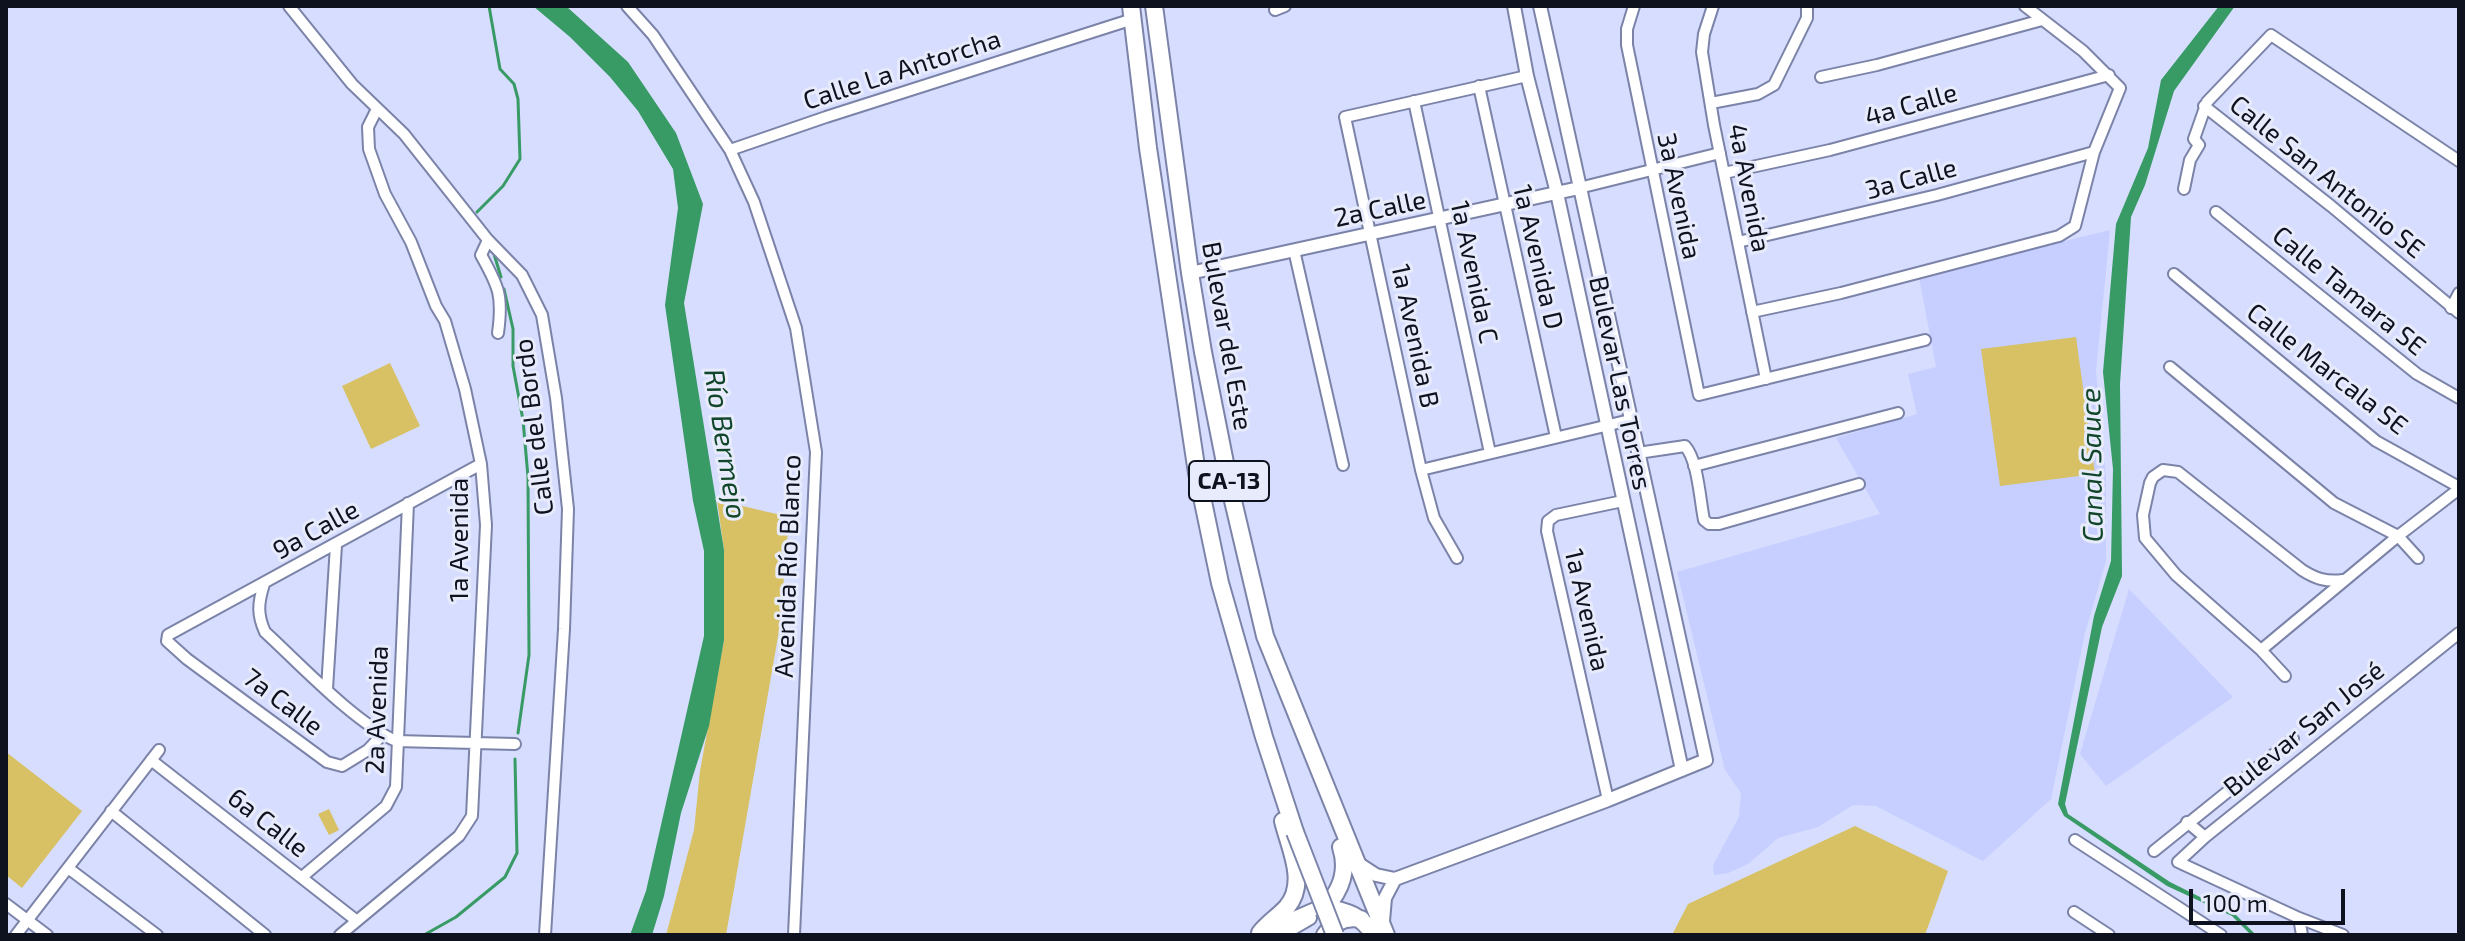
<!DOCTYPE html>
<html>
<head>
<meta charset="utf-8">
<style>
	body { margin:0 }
	#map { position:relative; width:2465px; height:941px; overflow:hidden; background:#d6ddfe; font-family:"Exo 2",sans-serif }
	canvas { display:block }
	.frame { position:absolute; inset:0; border:8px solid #0e111e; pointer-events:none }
	.scale { position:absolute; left:2189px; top:889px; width:156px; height:36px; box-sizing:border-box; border:4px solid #0e111e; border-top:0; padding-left:10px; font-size:24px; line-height:28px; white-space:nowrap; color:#0e111e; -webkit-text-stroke:6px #e7ebfb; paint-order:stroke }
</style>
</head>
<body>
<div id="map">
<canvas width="2465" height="941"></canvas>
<div class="frame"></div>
<div class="scale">100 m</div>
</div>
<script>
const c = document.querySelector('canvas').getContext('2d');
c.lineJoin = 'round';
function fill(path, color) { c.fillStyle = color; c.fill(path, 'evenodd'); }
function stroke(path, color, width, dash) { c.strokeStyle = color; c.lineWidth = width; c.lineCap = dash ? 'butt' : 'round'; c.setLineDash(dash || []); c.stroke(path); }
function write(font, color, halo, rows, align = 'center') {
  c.font = font + ' "Exo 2",sans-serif'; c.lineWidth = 6; c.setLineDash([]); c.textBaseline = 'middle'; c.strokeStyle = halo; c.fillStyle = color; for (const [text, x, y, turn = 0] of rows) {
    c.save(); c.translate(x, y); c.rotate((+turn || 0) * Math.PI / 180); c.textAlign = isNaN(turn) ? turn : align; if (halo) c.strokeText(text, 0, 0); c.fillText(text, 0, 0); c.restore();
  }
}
const built = new Path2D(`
	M 2110,230 L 2096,371 L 2106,477 L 2106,561 L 2085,633 L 2051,799 L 1983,861 L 1876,806 L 1853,805 L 1818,827 L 1778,838 L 1748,864 L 1728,873 L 1714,875 L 1713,865 L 1739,817 L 1741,793 L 1725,770 L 1677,572 L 1880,514 L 1836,438 L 1917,414 L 1908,374 L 1936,367 L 1919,277 Z
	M 2129,589 L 2233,697 L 2106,786 L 2080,754 Z`);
const green = new Path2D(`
	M 2076,337 L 2095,474 L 2000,486 L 1981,349 Z
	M 390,363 L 420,426 L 371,449 L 342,386 Z
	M 717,500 L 789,517 L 780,625 L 726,935 L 666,935 L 694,830 L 700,771 L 724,640 L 724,550 Z
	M 6,752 L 82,811 L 22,888 L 6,875 Z
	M 329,809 L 339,830 L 329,835 L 318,814 Z
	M 1855,826 L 1948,871 L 1925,935 L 1672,935 L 1688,904 Z`);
const water = new Path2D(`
	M 533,6 L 566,6 L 628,62 L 676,133 L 703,204 L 684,303 L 724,550 L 724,640 L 709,726 L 681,813 L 664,896 L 652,935 L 630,935 L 646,891 L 704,636 L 704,551 L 693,501 L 665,305 L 678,208 L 673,169 L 638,111 L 610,77 L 570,37 Z
	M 2219,6 L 2235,6 L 2174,91 L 2145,185 L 2131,217 L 2120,384 L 2122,576 L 2102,627 L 2065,804 L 2068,814 L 2170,882 L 2236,915 L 2256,935 L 2251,935 L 2232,916 L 2167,886 L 2064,816 L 2058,804 L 2094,616 L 2111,561 L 2113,469 L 2103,372 L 2116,224 L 2148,148 L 2161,80 Z`);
const stream = new Path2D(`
	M 477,212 L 503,186 L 520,159 L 518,99 L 514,84 L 500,69 L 489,6
	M 494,254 L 501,277
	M 504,289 L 513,329 L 513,366 L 523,420 L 528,477 L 529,655 L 518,733
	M 424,935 L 456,917 L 505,877 L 517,853 L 515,759`);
const minor = new Path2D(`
	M 289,6 L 352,84 L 404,134 L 488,240 L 522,275 L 542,315 L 556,398 L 568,509 L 564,629 L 545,935
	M 627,6 L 653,35 L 730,150 L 754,202 L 796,328 L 816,452 L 794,935
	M 1634,6 L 1627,29 L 1627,45 L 1699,395 L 1925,340
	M 1713,6 L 1704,34 L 1702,52 L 1714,125 L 1766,379
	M 1275,10 L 1285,6
	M 1821,77 L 1877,65 L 2042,20
	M 1479,86 L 1556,437
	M 1414,101 L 1490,453
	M 1711,103 L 1758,94 L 1774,85 L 1807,18 L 1807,6
	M 2204,106 L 2331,206 L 2459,313
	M 730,150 L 826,117 L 1133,19
	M 1724,173 L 1830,150 L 2109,75
	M 1579,188 L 1720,153
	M 2184,189 L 2190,160 L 2199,145 L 2194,139 L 2207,102 L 2271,35 L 2459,161
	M 2216,212 L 2417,374 L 2459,398
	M 488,240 L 481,255 C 499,287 503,296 498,333
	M 1738,242 L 1937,195 L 2094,152
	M 1294,250 L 1343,465
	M 2174,274 L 2376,441 L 2459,487
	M 2451,308 L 2459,293
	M 1752,312 L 1841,293 L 2059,236 L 2075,226 L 2094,152 L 2120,88 L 2083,51 L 2025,6
	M 2170,367 L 2334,503 L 2398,536 L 2418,558
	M 1638,453 L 1685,446 C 1698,460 1700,501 1704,520 L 1709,524 L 1719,524 L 1859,484
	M 1694,466 L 1898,413
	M 1421,470 L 1630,420
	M 1457,558 L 1434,518 L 1421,470 L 1345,117 L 1527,76
	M 264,584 C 258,603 257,614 265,632 C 301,665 354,722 396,741 L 515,744
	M 2261,650 L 2398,536 L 2459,489
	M 2285,676 L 2261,650 L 2176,575 L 2145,538 L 2143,515 L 2150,483 L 2153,477 L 2163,470 L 2178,472 L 2302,570 C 2316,579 2326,582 2343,580
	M 327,689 L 336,545
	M 382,735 L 368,750 L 342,766 L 327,762 L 187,659 L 167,641 L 168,635 L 481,464
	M 151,760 L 357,921
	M 1608,800 L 1547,531 L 1548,521 L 1556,515 L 1623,501
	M 111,811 L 265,935
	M 2187,822 L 2205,837
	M 2075,840 L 2221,935
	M 2154,851 L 2293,739
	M 68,868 L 157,935
	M 302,877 L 386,806 L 396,787 L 408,503
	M 6,904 L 47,935
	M 2074,912 L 2109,935
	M 2299,918 L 2302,935
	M 16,935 L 159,750
	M 340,935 L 459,836 L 472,816 L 486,525 L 481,464 L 465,389 L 445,321 L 436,306 L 411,242 L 385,194 L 369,149 L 368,127 L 377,109
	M 2343,935 L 2299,918 L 2178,862 L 2205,837 L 2459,633`);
const tertiary = new Path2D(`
	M 1514,6 L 1527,76 L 1557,193 L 1682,770
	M 1190,273 L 1579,188
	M 1356,862 L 1376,875 L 1395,879 L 1608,800 L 1706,760 L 1540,6
	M 1383,921 L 1385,898 L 1395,879
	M 1269,929 L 1317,908 L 1325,907
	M 1281,935 L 1310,918`);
const trunk = new Path2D(`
	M 1131,6 L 1148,148 L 1197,473 L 1220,583 L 1264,737 L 1295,832
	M 1154,6 L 1190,273 L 1203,352 L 1230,488 L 1265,636 L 1386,935
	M 1325,907 C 1342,890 1348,869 1341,847
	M 1325,907 C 1347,911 1362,916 1374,935
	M 1260,933 C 1268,923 1279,916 1287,907 C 1308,882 1289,847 1283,821
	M 1325,935 C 1333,922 1346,916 1361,919`);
const trunkBridge = new Path2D(`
	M 1295,832 L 1335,935`);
const shields = [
	[1229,481,80]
];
const shieldNames = [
	["CA-13",1229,481]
];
const streetNames = [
	["Calle La Antorcha",902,70,-18],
	["4a Calle",1911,105,-16],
	["Calle San Antonio SE",2327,177,39],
	["3a Calle",1911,179,-15],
	["4a Avenida",1749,188,79],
	["3a Avenida",1679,196,78],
	["2a Calle",1380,209,-12],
	["1a Avenida D",1538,257,77],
	["1a Avenida C",1474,272,78],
	["Calle Tamara SE",2349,291,39],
	["Bulevar del Este",1227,336,80],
	["1a Avenida B",1415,336,78],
	["Calle Marcala SE",2327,369,38],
	["Bulevar Las Torres",1620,383,78],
	["Calle del Bordo",534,427,-97],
	["9a Calle",316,530,-29],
	["1a Avenida",459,540,-90],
	["Avenida Río Blanco",788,566,-88],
	["1a Avenida",1587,610,77],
	["7a Calle",283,702,37],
	["2a Avenida",377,710,-88],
	["Bulevar San José",2304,729,-39],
	["6a Calle",268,823,38]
];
const waterNames = [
	["Río Bermejo",725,444,81],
	["Canal Sauce",2092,465,-91]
];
fill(built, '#c6cfff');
fill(green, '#d7c164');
fill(water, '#389a65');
stroke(stream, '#389a65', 3);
stroke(minor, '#7b83a8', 14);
stroke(tertiary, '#7b83a8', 16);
stroke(trunk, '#7b83a8', 20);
stroke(minor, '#fff', 10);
stroke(tertiary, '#fff', 12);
stroke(trunk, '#fff', 16);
stroke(trunkBridge, '#7b83a8', 20, []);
stroke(trunkBridge, '#fff', 16);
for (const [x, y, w] of shields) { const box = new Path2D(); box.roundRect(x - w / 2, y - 20, w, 40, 6); c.fillStyle = '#e7ebfb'; c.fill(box); stroke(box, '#0e111e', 2); }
write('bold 24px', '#0e111e', null, shieldNames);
write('26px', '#0e111e', '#e7ebfb', streetNames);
write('italic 28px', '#11462a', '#e7ebfb', waterNames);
</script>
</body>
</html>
